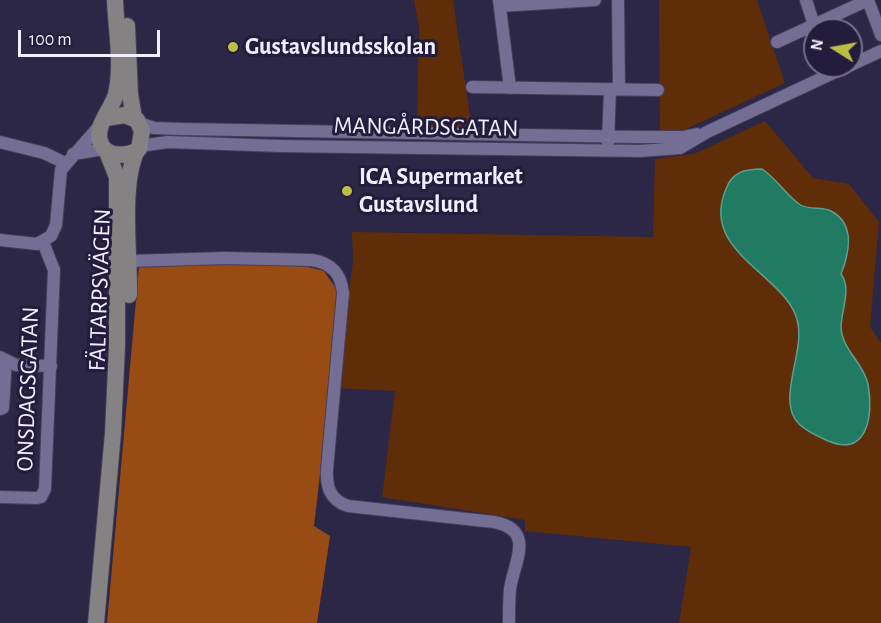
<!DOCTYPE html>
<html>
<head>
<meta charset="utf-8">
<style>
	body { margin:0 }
	#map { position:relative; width:881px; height:623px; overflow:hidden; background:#2c2647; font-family:"Alegreya Sans",sans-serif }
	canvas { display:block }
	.north { position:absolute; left:803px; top:18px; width:60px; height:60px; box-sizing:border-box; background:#231c3c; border:2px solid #757089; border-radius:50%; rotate:281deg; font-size:16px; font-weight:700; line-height:24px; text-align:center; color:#f1effd }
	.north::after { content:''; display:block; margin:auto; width:21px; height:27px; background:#bbc044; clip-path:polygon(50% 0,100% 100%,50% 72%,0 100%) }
	.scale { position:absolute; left:18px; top:30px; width:142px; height:27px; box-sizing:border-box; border:3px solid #f1effd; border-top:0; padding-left:8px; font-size:18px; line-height:21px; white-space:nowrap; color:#f1effd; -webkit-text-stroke:4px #231c3c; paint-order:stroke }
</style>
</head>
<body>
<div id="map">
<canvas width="881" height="623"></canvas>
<div class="north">N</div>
<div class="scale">100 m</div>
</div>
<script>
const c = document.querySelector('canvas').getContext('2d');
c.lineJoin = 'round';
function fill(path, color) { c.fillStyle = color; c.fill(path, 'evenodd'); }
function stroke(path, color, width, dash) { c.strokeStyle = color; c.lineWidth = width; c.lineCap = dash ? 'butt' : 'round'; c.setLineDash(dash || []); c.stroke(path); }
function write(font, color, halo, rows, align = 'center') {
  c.font = font + ' "Alegreya Sans",sans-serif'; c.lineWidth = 6; c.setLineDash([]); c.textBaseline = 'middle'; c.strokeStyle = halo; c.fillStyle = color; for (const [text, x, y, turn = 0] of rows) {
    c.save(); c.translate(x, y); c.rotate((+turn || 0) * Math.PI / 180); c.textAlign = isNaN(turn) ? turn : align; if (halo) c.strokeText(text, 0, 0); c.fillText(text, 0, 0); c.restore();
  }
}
const green = new Path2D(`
	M 414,0 L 453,0 L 472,130 L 417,128 L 419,27 Z
	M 659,0 L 757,0 L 785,83 L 684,130 L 660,133 Z
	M 765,121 L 813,178 L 849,184 L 879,222 L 870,327 L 881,343 L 881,623 L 679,623 L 691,547 L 525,531 L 525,520 L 382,497 L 395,391 L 336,388 L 353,262 L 352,232 L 653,237 L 655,159 L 694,154 Z`);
const forest = new Path2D(`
	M 228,263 L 300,265 L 324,271 L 337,290 L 330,387 L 314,526 L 330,536 L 317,623 L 107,623 L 139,267 Z`);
const water = new Path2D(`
	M 762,169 C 777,179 785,194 799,204 C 809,211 821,206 831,211 C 856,224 849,254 841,274 C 852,288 841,312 841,327 C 842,350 863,362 868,384 C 874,416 867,459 826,440 C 817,436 806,431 799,424 C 776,401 804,355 798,324 C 791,276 698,254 726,189 C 732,172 745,169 762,169 Z`);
const minor = new Path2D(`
	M 499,0 L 510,88
	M 618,0 L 619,89
	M 806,0 L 814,25
	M 500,6 L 595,0
	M 777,42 L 868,0 L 881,35
	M 851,65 L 881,51
	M 472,87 L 658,90
	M 139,123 L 154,128 L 182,129 L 641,137 L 683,137 L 697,134
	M 0,142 L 44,153 L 65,163
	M 608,143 L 610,89
	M 140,146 L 168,142 L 280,146 L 640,151 L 680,148 L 707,132 L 848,66
	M 73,154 L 104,149
	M 0,240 L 37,244 L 51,236 L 56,225 L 61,170 L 101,124
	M 124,256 L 130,261 L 225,258 L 312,260 C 331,263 341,273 343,293 L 327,469 C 326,487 330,500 348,506 L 494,522 C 536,530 514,562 510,589 C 509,600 509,612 509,623
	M 0,357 L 16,365 L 51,366
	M 0,409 L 3,408 L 6,360
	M 0,497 L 37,498 L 41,497 L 45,489 L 54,270 L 43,242`);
const secondary = new Path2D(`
	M 127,26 L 130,94 L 134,118
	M 106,118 L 125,115 L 137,120 L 142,131 L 139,149 C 128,157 104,158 100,141 C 95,125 112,109 116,94 C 123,64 116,30 115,0
	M 129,295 C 130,255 120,186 137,150
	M 96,623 L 113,433 L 117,346 L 117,177 L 107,152`);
const markers = [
	[233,47,6,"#bbc044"],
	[347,191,6,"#bbc044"]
];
const poiNames = [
	["Gustavslundsskolan",245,47],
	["ICA Supermarket",359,177],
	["Gustavslund",359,205]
];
const streetNames = [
	["MANGÅRDSGATAN",426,127,1],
	["FÄLTARPSVÄGEN",100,290,-88],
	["ONSDAGSGATAN",28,389,-88]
];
fill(green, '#5f2d08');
fill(forest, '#984b12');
fill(water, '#217b63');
stroke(water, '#5f9e91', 1.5);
stroke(minor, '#453f5a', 14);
stroke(secondary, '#453f5a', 18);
stroke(minor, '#746e95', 12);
stroke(secondary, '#858283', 16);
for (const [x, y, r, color] of markers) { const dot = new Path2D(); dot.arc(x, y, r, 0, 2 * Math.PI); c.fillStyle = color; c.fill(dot); stroke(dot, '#231c3c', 2); }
write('bold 24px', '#f1effd', '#231c3c', poiNames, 'left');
write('24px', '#f1effd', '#231c3c', streetNames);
</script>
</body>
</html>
